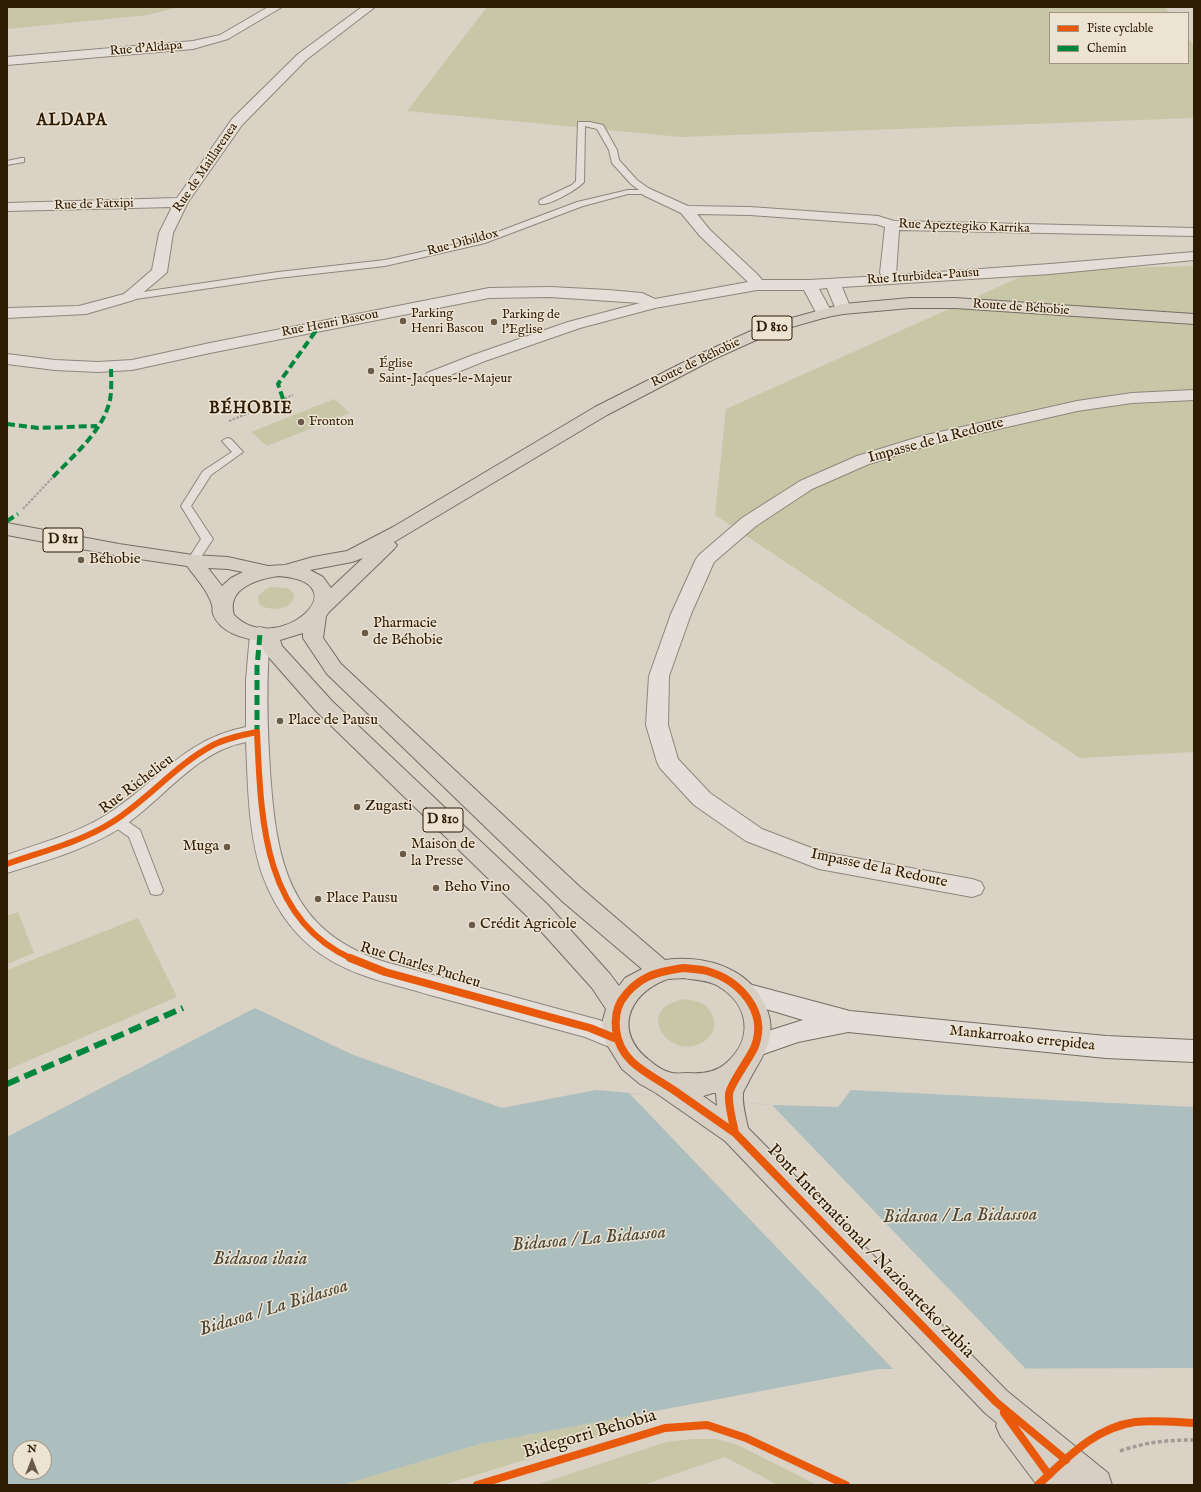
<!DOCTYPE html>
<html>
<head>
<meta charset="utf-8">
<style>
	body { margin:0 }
	#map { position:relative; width:1201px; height:1492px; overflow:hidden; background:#dad2c5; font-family:"IM FELL English",serif }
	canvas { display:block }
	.frame { position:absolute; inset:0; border:8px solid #2e1b04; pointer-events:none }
	.legend { position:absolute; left:1049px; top:12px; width:140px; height:52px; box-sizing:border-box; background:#ede3d3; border:1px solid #a19380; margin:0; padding:5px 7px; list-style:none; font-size:12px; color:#2e1b04 }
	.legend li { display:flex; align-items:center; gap:8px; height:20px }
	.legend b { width:20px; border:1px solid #a19380 }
	.north { position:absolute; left:12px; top:1440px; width:40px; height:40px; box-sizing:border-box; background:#ede3d3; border:1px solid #a19380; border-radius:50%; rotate:0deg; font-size:11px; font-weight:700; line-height:16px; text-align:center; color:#2e1b04 }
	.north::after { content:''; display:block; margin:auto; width:14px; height:18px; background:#6a5b48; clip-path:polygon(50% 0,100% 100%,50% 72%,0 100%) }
</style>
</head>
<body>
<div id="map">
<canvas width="1201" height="1492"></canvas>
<div class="frame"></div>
<ul class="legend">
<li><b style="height:5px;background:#e8590c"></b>Piste cyclable</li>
<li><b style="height:5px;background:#00873e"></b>Chemin</li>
</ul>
<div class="north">N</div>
</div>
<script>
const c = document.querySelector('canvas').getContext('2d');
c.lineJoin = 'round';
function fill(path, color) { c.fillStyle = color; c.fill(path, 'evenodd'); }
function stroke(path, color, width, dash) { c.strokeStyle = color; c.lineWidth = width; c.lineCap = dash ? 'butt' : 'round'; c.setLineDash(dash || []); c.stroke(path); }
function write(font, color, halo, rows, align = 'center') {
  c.font = font + ' "IM FELL English",serif'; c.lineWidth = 3; c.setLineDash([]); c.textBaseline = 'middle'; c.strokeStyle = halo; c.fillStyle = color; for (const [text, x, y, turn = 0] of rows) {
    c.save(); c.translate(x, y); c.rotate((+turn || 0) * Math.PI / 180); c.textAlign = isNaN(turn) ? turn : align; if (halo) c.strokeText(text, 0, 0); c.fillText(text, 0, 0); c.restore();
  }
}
const green = new Path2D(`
	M 7,7 L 179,7 L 148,15 L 7,29 Z
	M 487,7 L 1165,7 L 1170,13 L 1050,13 L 1050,63 L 1188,63 L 1188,38 L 1194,46 L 1194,118 L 681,137 L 407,111 Z
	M 1194,266 L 1194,752 L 1080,758 L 715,515 L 726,409 L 1036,270 Z
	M 334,399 L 350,413 L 267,446 L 251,432 Z
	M 271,587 L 288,588 L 294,594 C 295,611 268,612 259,604 L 258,596 L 266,589 Z
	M 18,912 L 34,953 L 7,964 L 7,916 Z
	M 138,918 L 177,997 L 7,1070 L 7,970 Z
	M 685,999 C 691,1000 698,1001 703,1004 C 716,1013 719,1030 706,1040 C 673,1066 629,1008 685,999 Z
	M 634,1415 L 613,1433 L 443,1485 L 342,1485 L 480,1444 Z
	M 693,1439 L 716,1439 L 738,1445 L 817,1485 L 778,1485 L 725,1457 L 643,1485 L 536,1485 L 666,1442 Z`);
const water = new Path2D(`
	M 255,1008 L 351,1054 L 502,1108 L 596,1090 L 772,1105 L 838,1107 L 851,1090 L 1194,1107 L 1194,1368 L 878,1369 L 480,1444 L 342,1485 L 7,1485 L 7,1137 ZM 20,1448 L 44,1448 L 44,1472 L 20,1472 Z`);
const pier = new Path2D(`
	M 629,1093 L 772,1105 L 1026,1369 L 893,1369 Z`);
const pathFar1 = new Path2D(`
	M 229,421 L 293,395
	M 23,509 L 53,477`);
const path = new Path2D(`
	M 1120,1451 C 1147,1442 1165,1440 1194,1440`);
const service = new Path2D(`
	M 578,122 L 590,122 L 603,125 L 617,150 L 619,160 L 637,180 L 651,190 L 652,192 L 651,194 L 628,194 L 583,206 L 485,243 L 385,266 L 278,278 L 129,300 L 124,297 L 129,294 L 278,272 L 385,260 L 479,239 L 577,202 L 628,190 L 639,190 L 631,184 L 612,163 L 609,150 L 597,129 L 585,126 L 584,182 C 578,189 549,206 540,204 L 539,202 L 540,200 L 572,185 L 576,181 Z
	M 21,158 L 24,158 L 24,162 L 7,165 L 7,161 Z
	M 227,438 L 231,439 L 243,452 L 211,475 L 191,506 L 213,539 L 197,563 L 189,563 L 187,561 L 201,539 L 181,506 L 203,471 L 232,452 L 222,441 Z
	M 115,815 L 120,816 L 140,830 L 163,890 L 161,894 L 156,895 L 151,894 L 129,837 L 110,824 L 108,820 L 110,816 Z`);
const minor = new Path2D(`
	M 268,7 L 282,7 L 228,39 L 193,49 L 7,65 L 7,57 L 193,41 L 220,35 Z
	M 362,7 L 375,7 L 306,60 L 242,125 L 188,202 L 173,233 L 167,272 L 164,275 L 134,300 L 86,314 L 7,318 L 7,308 L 79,306 L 124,294 L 152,270 L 159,233 L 172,207 L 7,211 L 7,203 L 177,198 L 232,119 L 298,54 Z
	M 648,188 L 688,206 L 750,207 L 878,216 L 894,221 L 1194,228 L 1194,236 L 899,230 L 896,275 L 1050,264 L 1194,252 L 1194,260 L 1050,274 L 842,287 L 851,309 L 849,312 L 843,314 L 837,312 L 827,288 L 819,289 L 832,313 L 830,316 L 824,318 L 818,316 L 804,290 L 757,290 L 655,308 L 580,328 L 485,361 L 433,382 L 427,381 L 425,377 L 427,373 L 473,355 L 568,322 L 640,303 L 550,297 L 489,298 L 210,353 L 132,370 L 98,372 L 55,370 L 7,364 L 7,354 L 55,360 L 98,362 L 132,360 L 210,343 L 489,288 L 550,287 L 608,290 L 642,293 L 655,299 L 748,282 L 700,236 L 681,213 L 643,195 L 641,192 L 643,189 ZM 697,214 L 750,215 L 876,224 L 885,227 L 880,273 L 882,276 L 809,280 L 762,280 L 757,274 L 710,230 Z
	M 1194,390 L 1194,400 L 1132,403 L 1077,411 L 933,444 L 869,464 L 812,489 L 756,526 L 714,562 L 691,614 L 669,676 L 668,725 L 678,759 L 710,793 L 762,829 L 822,852 L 972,879 L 981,882 L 984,888 L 981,894 L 972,897 L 819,869 L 746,841 L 694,805 L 660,768 L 657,762 L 646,725 L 649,676 L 671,614 L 696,559 L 699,555 L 742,518 L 800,481 L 857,456 L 922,436 L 1077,401 L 1132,393 Z
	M 260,627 L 267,629 L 270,634 C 266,681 267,723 270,770 C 276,860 288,931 385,962 L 599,1020 L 626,1031 L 630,1039 L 626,1047 L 617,1050 L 585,1037 C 534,1023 482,1009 430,995 C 397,985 360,978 330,960 C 297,941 275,909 262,874 C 248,832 248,785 246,742 C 196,751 163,800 122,827 C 88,849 45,861 7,873 L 7,855 C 40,843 76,834 106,815 C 156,784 183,739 246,727 L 246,680 L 250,634 L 253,629 Z`);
const secondary = new Path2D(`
	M 745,983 L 850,1011 L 1106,1036 L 1194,1040 L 1194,1062 L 1106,1058 L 848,1032 L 798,1042 L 755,1057 L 746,1054 L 742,1046 L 746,1038 L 803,1020 L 736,1000 L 732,993 L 736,986 Z`);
const primary = new Path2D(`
	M 910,298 L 955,298 L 1194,314 L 1194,324 L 955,308 L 910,308 L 843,314 L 827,317 L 774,332 L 712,360 L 607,415 L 394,542 L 397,545 L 394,549 L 329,612 L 326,616 L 323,638 L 341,664 L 580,887 L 665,960 C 702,955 745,966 763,1001 C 769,1012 772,1024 770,1036 C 767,1053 755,1068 748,1083 C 746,1087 743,1091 743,1094 C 742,1105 746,1117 748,1128 L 1007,1391 L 1108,1473 L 1112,1485 L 1037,1485 L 1001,1437 L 996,1426 L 997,1423 L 985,1413 L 725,1141 L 656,1093 L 640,1084 L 622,1069 L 606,1043 L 602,1023 L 606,1009 L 592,988 L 530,919 L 316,711 L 265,653 L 260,641 C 243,638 220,633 213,614 C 212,611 213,608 212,605 C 208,591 196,578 187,566 L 119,556 L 7,535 L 7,523 L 119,544 L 193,555 L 228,557 L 268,566 L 285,565 L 313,557 L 347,551 L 393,527 L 595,407 L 700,354 L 762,326 L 843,304 ZM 363,558 L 331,588 L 323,577 L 310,570 L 352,562 ZM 208,568 L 228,569 L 243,572 L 231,578 L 222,586 ZM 278,576 C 364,582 277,659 234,615 C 226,588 258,579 278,576 ZM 303,633 L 303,638 L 327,674 L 562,901 L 642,969 L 625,978 L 619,986 L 610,974 L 548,905 L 332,701 L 282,646 L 280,640 ZM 683,978 C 695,980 708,980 718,986 C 750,1005 754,1040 725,1064 C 714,1073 701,1074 688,1073 C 683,1073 677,1074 672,1073 C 663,1071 656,1066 649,1060 C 614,1033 627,995 665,980 C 670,978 677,979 683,978 ZM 713,1093 L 716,1093 L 717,1106 L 703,1096 Z`);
const quietFar2 = new Path2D(`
	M 283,399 L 278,384 L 315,332 L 313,328
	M 7,424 L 38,428 L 97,426
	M 53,477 C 74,455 103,431 110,400 C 112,389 111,377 111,366
	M 7,521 L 18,514`);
const quietFar1 = new Path2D(`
	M 257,735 L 257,667 L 260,634`);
const quiet = new Path2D(`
	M 7,1084 L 183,1008`);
const cyclewayFar1 = new Path2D(`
	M 7,864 C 43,851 82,842 114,821 C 149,798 176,765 213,745 C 227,738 242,735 257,732 C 261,817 262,919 352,959`);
const cycleway = new Path2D(`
	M 350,958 L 385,972 L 590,1028 L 617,1039
	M 683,968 C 691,969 700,969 707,971 C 739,980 768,1011 755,1046 C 751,1057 730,1084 729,1094 C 728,1105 733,1122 735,1133 C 715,1119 695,1105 675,1091 C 651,1074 620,1064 616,1030 C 615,1020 616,1010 621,1001 C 637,977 655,972 683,968 Z
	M 735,1133 L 996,1402 L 1066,1460
	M 1004,1413 L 1049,1475
	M 477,1485 L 665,1428 L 707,1425 L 746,1438 L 846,1485
	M 1038,1485 C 1067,1458 1094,1428 1135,1422 C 1155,1420 1174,1422 1194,1423`);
const markers = [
	[403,321,4,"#6a5b48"],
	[494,322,4,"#6a5b48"],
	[371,371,4,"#6a5b48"],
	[301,422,4,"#6a5b48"],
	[81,560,4,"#6a5b48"],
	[365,633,4,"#6a5b48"],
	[280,721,4,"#6a5b48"],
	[357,807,4,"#6a5b48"],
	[227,847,4,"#6a5b48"],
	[403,854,4,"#6a5b48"],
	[436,888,4,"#6a5b48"],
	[318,899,4,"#6a5b48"],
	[472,925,4,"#6a5b48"]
];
const farStreetnames = [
	["Rue d'Aldapa",146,49,-5],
	["Rue de Maillarenea",206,168,-56],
	["Rue de Fatxipi",94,205,-2],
	["Rue Apeztegiko Karrika",964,227,2],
	["Rue Dibildox",463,243,-15],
	["Rue Iturbidea-Pausu",923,277,-4],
	["Route de Béhobie",1021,308,4],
	["Rue Henri Bascou",330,324,-11],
	["Route de Béhobie",696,363,-26]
];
const farPoinames = [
	["Parking",411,314],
	["Henri Bascou",411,329],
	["Parking de",502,315],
	["l'Eglise",502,330],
	["Église",379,364],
	["Saint-Jacques-le-Majeur",379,379],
	["Fronton",309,422]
];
const shields = [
	[772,328,40],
	[63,540,40],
	[443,820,40]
];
const shieldNames = [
	["D 810",772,328],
	["D 811",63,540],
	["D 810",443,820]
];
const streetNames = [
	["Impasse de la Redoute",936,441,-15],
	["Rue Richelieu",137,785,-37],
	["Impasse de la Redoute",879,869,12],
	["Rue Charles Pucheu",420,966,17],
	["Mankarroako errepidea",1022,1039,6]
];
const poiNames = [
	["Béhobie",89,560],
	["Pharmacie",373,624],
	["de Béhobie",373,641],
	["Place de Pausu",288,721],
	["Zugasti",365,807],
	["Maison de",411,845],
	["la Presse",411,862],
	["Muga",219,847,"right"],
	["Beho Vino",444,888],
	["Place Pausu",326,899],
	["Crédit Agricole",480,925]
];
const farDistrictnames = [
	["ALDAPA",72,122],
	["BÉHOBIE",251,410]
];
const nearStreetnames = [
	["Pont International / Nazioarteko zubia",870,1252,46],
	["Bidegorri Behobia",590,1435,-16]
];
const nearWaternames = [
	["Bidasoa / La Bidassoa",960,1217,-1],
	["Bidasoa / La Bidassoa",589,1240,-5],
	["Bidasoa ibaia",260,1260],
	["Bidasoa / La Bidassoa",274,1309,-17]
];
fill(green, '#c7c6a7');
fill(water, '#acbebd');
fill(pier, '#dad2c5');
stroke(service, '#8d867b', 2);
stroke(minor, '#8d867b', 2);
stroke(secondary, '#746d63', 2);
stroke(primary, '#746d63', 2);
stroke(pathFar1, '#a09b94', 2, [2.5, 1.5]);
stroke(path, '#a09b94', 3.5, [4, 2.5]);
fill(service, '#e3dfd8');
fill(minor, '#e3dfd8');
fill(secondary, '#e3dfd8');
fill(primary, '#d7cfc3');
stroke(quietFar2, '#00873e', 4, [8, 4]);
stroke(quietFar1, '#00873e', 5, [10, 5]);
stroke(quiet, '#00873e', 6, [13, 6]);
stroke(cyclewayFar1, '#e8590c', 6);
stroke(cycleway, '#e8590c', 8);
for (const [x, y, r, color] of markers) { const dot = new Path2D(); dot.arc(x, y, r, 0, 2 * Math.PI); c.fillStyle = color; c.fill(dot); stroke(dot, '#ede3d3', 1.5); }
write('13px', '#2e1b04', '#ede3d3', farStreetnames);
write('13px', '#2e1b04', '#ede3d3', farPoinames, 'left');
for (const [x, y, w] of shields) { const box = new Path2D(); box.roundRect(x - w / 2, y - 12, w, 24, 3); c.fillStyle = '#ede3d3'; c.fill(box); stroke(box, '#2e1b04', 1); }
write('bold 14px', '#2e1b04', null, shieldNames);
write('15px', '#2e1b04', '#ede3d3', streetNames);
write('15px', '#2e1b04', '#ede3d3', poiNames, 'left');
c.letterSpacing = '1px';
write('bold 16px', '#2e1b04', '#ede3d3', farDistrictnames);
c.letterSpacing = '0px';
write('18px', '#2e1b04', '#ede3d3', nearStreetnames);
write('italic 19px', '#4e4a3a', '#ede3d3', nearWaternames);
</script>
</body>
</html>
